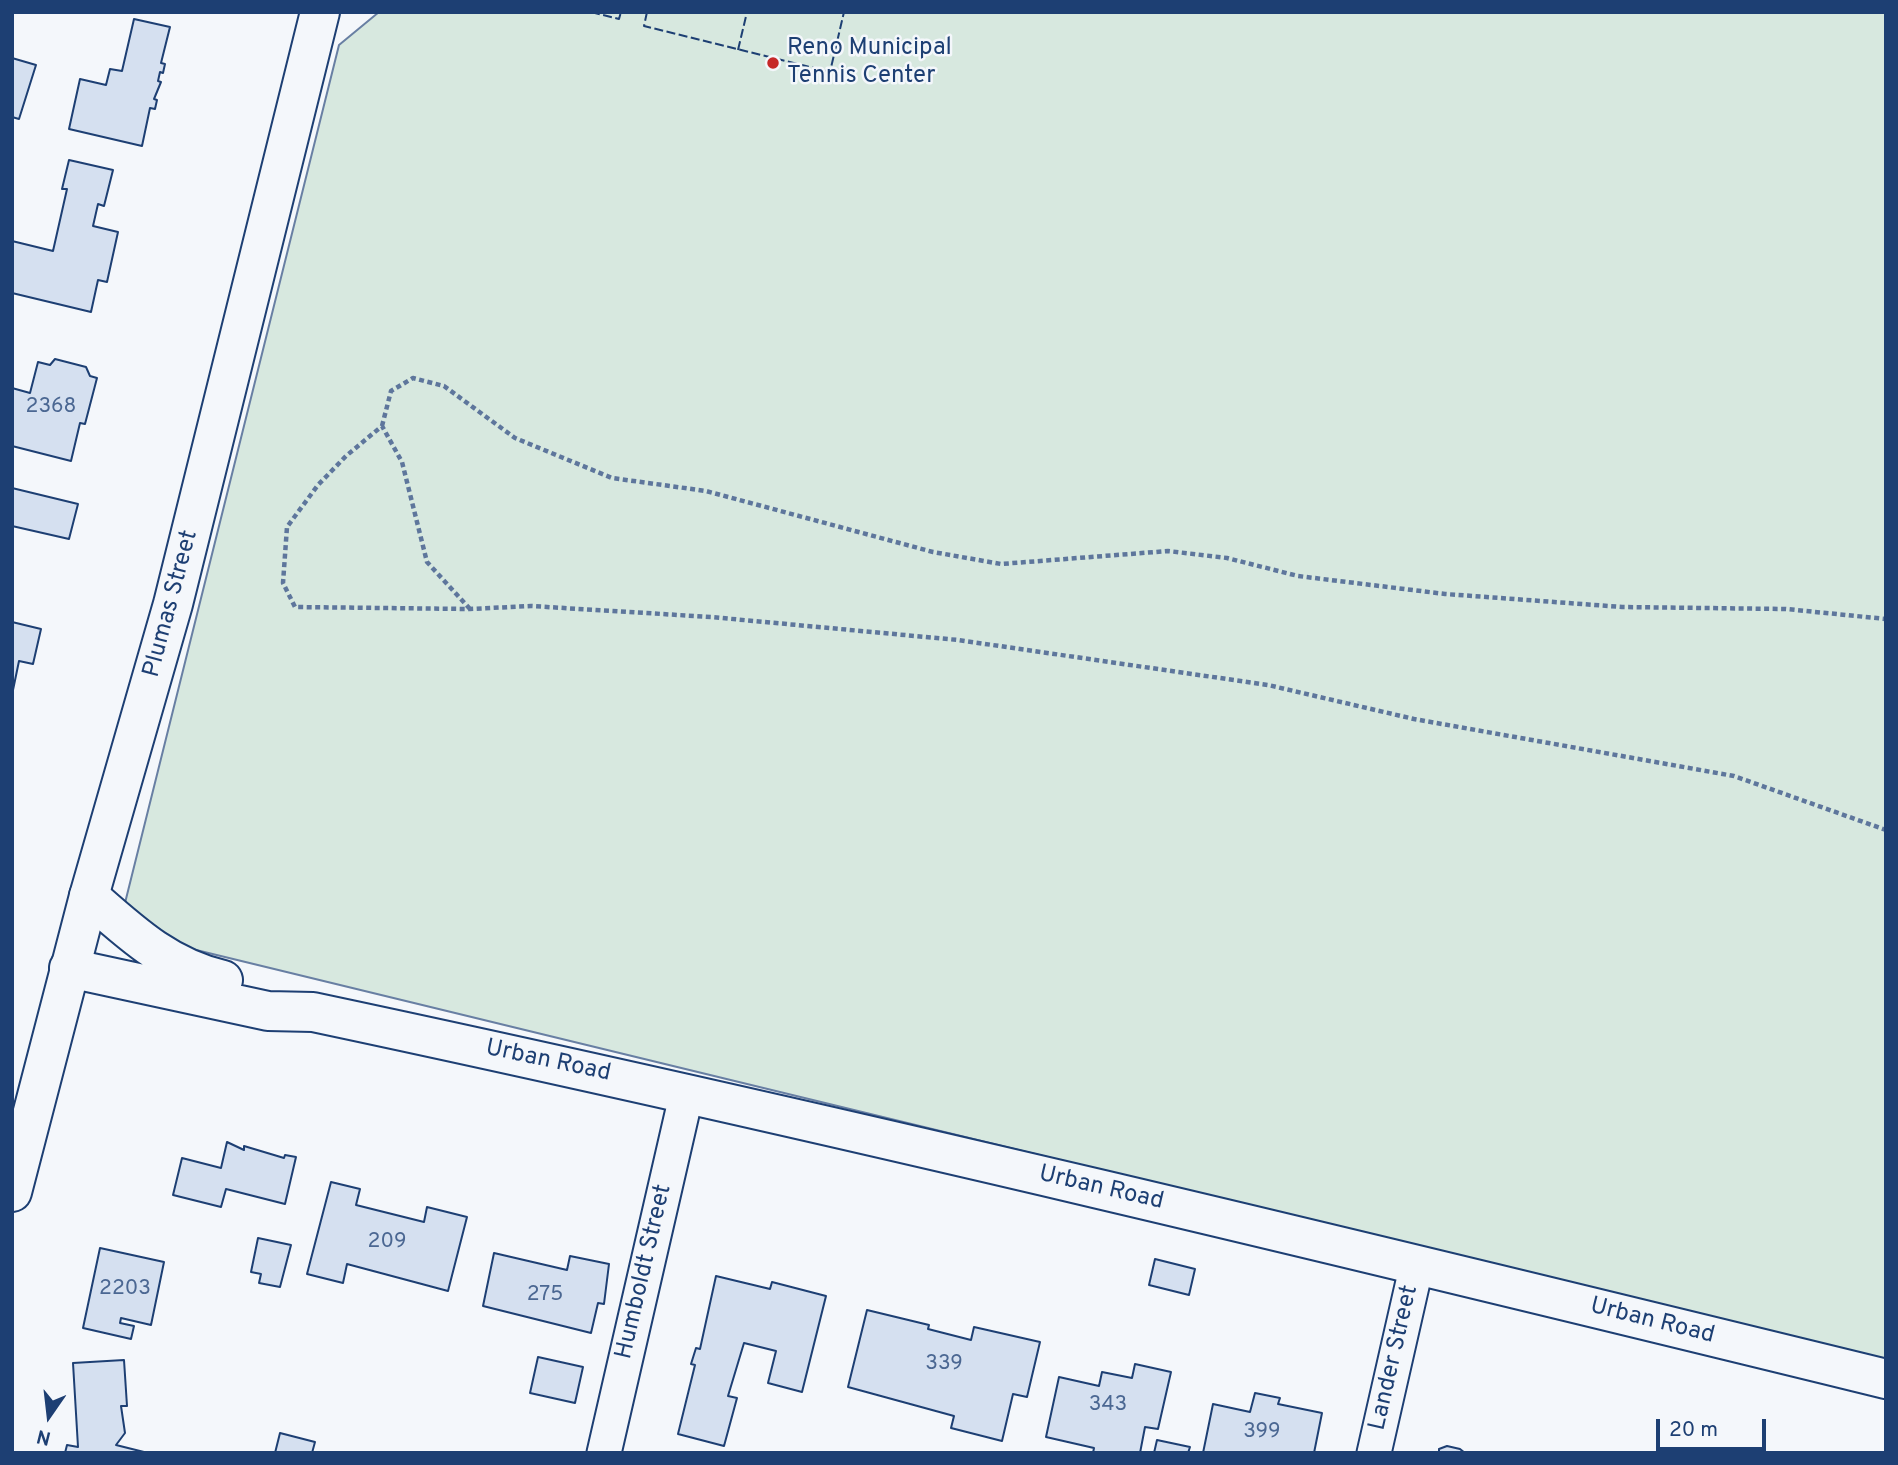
<!DOCTYPE html>
<html>
<head>
<meta charset="utf-8">
<style>
	body { margin:0 }
	#map { position:relative; width:1898px; height:1465px; overflow:hidden; background:#f4f7fb; font-family:Overpass,sans-serif }
	canvas { display:block }
	.frame { position:absolute; inset:0; border:14px solid #1d3f73; pointer-events:none }
	.north { position:absolute; left:14px; top:1381px; width:70px; height:70px; -webkit-text-stroke:5px #f4f7fb; paint-order:stroke; rotate:194deg; font-size:19px; font-weight:700; line-height:28px; text-align:center; color:#1d3f73 }
	.north::after { content:''; display:block; margin:auto; width:24px; height:32px; background:#1d3f73; clip-path:polygon(50% 0,100% 100%,50% 72%,0 100%) }
	.scale { position:absolute; left:1656px; top:1419px; width:110px; height:32px; box-sizing:border-box; border:4px solid #1d3f73; border-top:0; padding-left:9px; font-size:21px; line-height:24px; white-space:nowrap; color:#1d3f73; -webkit-text-stroke:5px #f4f7fb; paint-order:stroke }
</style>
</head>
<body>
<div id="map">
<canvas width="1898" height="1465"></canvas>
<div class="frame"></div>
<div class="north">N</div>
<div class="scale">20 m</div>
</div>
<script>
const c = document.querySelector('canvas').getContext('2d');
c.lineJoin = 'round';
function fill(path, color) { c.fillStyle = color; c.fill(path, 'evenodd'); }
function stroke(path, color, width, dash) { c.strokeStyle = color; c.lineWidth = width; c.lineCap = dash ? 'butt' : 'round'; c.setLineDash(dash || []); c.stroke(path); }
function write(font, color, halo, rows, align = 'center') {
  c.font = font + ' Overpass,sans-serif'; c.lineWidth = 5; c.setLineDash([]); c.textBaseline = 'middle'; c.strokeStyle = halo; c.fillStyle = color; for (const [text, x, y, turn = 0] of rows) {
    c.save(); c.translate(x, y); c.rotate((+turn || 0) * Math.PI / 180); c.textAlign = isNaN(turn) ? turn : align; if (halo) c.strokeText(text, 0, 0); c.fillText(text, 0, 0); c.restore();
  }
}
const green = new Path2D(`
	M 379,12 L 1886,12 L 1886,1361 L 118,931 L 339,45 Z`);
const building = new Path2D(`
	M 134,19 L 170,27 L 161,63 L 165,64 L 163,73 L 160,72 L 158,81 L 161,82 L 154,99 L 157,100 L 155,109 L 150,108 L 142,146 L 69,129 L 80,79 L 106,85 L 110,69 L 122,71 Z
	M 12,58 L 36,65 L 19,119 L 12,117 Z
	M 69,160 L 113,170 L 104,206 L 98,204 L 93,226 L 118,232 L 107,282 L 98,280 L 91,312 L 12,293 L 12,241 L 53,251 L 67,189 L 62,189 Z
	M 55,359 L 86,367 L 90,376 L 97,378 L 85,424 L 80,423 L 71,461 L 12,446 L 12,388 L 30,393 L 38,362 L 50,365 Z
	M 12,488 L 78,504 L 69,539 L 12,526 Z
	M 12,622 L 41,629 L 33,664 L 19,661 L 13,690 Z
	M 227,1142 L 244,1150 L 244,1146 L 284,1158 L 285,1155 L 296,1157 L 285,1204 L 226,1189 L 221,1207 L 173,1195 L 182,1158 L 221,1168 Z
	M 331,1182 L 360,1189 L 356,1205 L 424,1222 L 427,1207 L 467,1217 L 448,1291 L 347,1264 L 343,1283 L 307,1274 Z
	M 258,1238 L 291,1245 L 280,1287 L 259,1283 L 261,1274 L 251,1272 Z
	M 100,1248 L 164,1262 L 151,1325 L 121,1318 L 120,1323 L 134,1326 L 131,1339 L 83,1328 Z
	M 494,1253 L 567,1270 L 570,1256 L 609,1264 L 604,1304 L 598,1303 L 591,1333 L 483,1306 Z
	M 1155,1259 L 1195,1269 L 1189,1295 L 1149,1285 Z
	M 716,1276 L 770,1289 L 772,1282 L 826,1296 L 802,1392 L 768,1383 L 776,1351 L 744,1343 L 728,1396 L 737,1398 L 724,1446 L 678,1434 L 695,1365 L 691,1364 L 696,1348 L 700,1349 Z
	M 867,1310 L 929,1325 L 928,1329 L 971,1340 L 974,1327 L 1040,1342 L 1027,1397 L 1013,1394 L 1002,1441 L 951,1428 L 954,1416 L 848,1387 Z
	M 538,1357 L 583,1367 L 575,1403 L 530,1393 Z
	M 124,1360 L 127,1406 L 121,1406 L 125,1433 L 116,1445 L 148,1453 L 65,1453 L 67,1445 L 78,1447 L 73,1363 Z
	M 1135,1364 L 1171,1372 L 1158,1429 L 1145,1427 L 1140,1453 L 1093,1453 L 1094,1448 L 1046,1437 L 1059,1377 L 1099,1386 L 1102,1372 L 1132,1378 Z
	M 1255,1393 L 1280,1398 L 1278,1404 L 1322,1413 L 1314,1453 L 1203,1453 L 1213,1404 L 1250,1412 Z
	M 280,1433 L 315,1442 L 312,1453 L 275,1453 Z
	M 1157,1440 L 1190,1447 L 1188,1453 L 1154,1453 Z
	M 1447,1446 L 1460,1449 L 1465,1453 L 1439,1453 L 1439,1449 Z`);
const path = new Path2D(`
	M 382,426 L 391,391 L 413,378 L 444,386 L 515,438 L 612,478 L 706,491 L 933,552 L 1001,564 L 1168,551 L 1227,558 L 1298,576 L 1445,594 L 1622,607 L 1786,609 L 1886,619
	M 470,609 L 427,562 L 402,462 L 382,426 L 346,456 L 318,485 L 287,527 L 283,583 L 295,607 L 470,609 L 531,606 L 711,617 L 958,640 L 1268,685 L 1414,719 L 1734,776 L 1886,830`);
const minor = new Path2D(`
	M 604,1453 L 687,1092
	M 1374,1453 L 1417,1264`);
const tertiary = new Path2D(`
	M 89,896 C 131,933 167,967 223,980
	M 69,968 L 268,1011 L 313,1012 C 840,1124 1363,1251 1886,1379`);
const secondary = new Path2D(`
	M 12,1192 L 89,896 L 173,604 L 320,12`);
const fence = new Path2D(`
	M 591,12 L 619,19 L 621,12
	M 647,12 L 644,26 L 830,72 L 844,12
	M 738,50 L 747,12`);
const markers = [
	[773,63,7,"#c62828"]
];
const numberNames = [
	["2368",51,408],
	["209",387,1243],
	["2203",125,1290],
	["275",545,1296],
	["339",944,1365],
	["343",1108,1406],
	["399",1262,1433]
];
const poiNames = [
	["Reno Municipal",787,49],
	["Tennis Center",787,77]
];
const streetNames = [
	["Plumas Street",172,604,-75],
	["Urban Road",548,1062,12],
	["Urban Road",1101,1189,13],
	["Humboldt Street",645,1272,-77],
	["Urban Road",1652,1322,14],
	["Lander Street",1395,1358,-77]
];
fill(green, '#d7e8df');
stroke(green, '#687fa3', 2);
fill(building, '#d5e0f0');
stroke(building, '#1d3f73', 2);
stroke(minor, '#1d3f73', 37);
stroke(tertiary, '#1d3f73', 42);
stroke(secondary, '#1d3f73', 42);
stroke(path, '#5e769c', 4.5, [5, 3.5]);
stroke(minor, '#f4f7fb', 33);
stroke(tertiary, '#f4f7fb', 38);
stroke(secondary, '#f4f7fb', 38);
stroke(fence, '#1d3f73', 2, [9, 3.5]);
for (const [x, y, r, color] of markers) { const dot = new Path2D(); dot.arc(x, y, r, 0, 2 * Math.PI); c.fillStyle = color; c.fill(dot); stroke(dot, '#f4f7fb', 2.5); }
write('21px', '#4b6792', null, numberNames);
write('24px', '#1d3f73', '#f4f7fb', poiNames, 'left');
write('24px', '#1d3f73', '#f4f7fb', streetNames);
</script>
</body>
</html>
